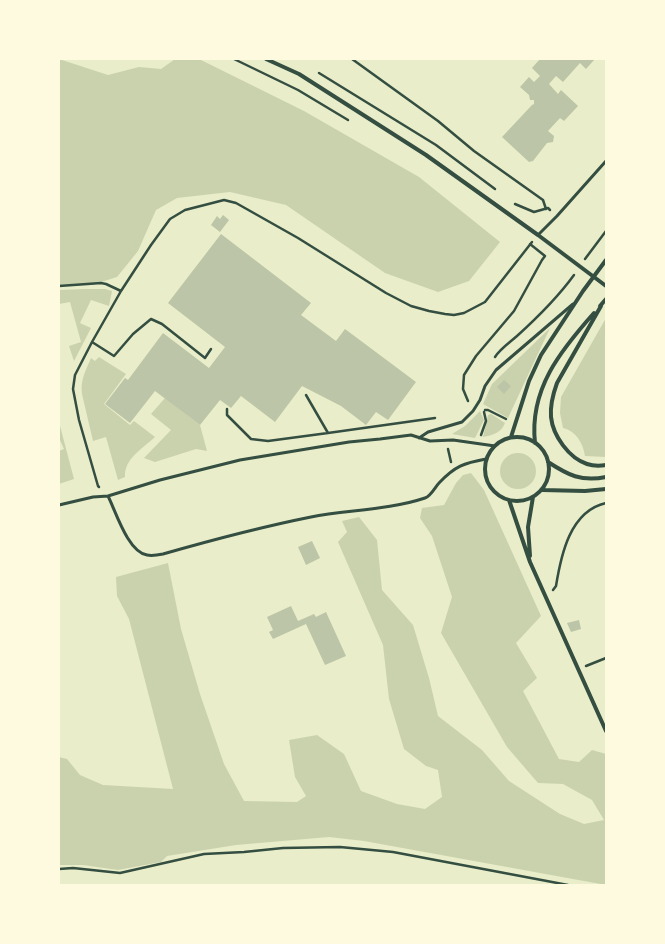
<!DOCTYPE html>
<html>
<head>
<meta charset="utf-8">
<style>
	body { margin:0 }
	#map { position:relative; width:665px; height:944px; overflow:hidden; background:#e9edc9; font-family:Cabin,sans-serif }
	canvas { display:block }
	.frame { position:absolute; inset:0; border:60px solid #fefae0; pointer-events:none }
</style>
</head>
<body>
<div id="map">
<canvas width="665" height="944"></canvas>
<div class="frame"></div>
</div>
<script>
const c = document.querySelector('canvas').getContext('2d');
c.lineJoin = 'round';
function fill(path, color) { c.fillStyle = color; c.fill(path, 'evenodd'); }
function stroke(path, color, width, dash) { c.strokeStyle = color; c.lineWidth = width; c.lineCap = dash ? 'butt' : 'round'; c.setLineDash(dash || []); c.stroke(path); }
const green = new Path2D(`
	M 59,59 L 108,75 L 139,67 L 161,69 L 175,59 L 199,59 L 304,111 L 419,177 L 500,242 L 469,281 L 438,292 L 385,273 L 286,205 L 230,192 L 177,198 L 156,210 L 138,251 L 117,277 L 92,285 L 59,286 Z
	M 85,289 L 105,289 L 112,291 L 109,306 L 91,300 L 80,323 L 91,328 L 74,361 L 69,346 L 81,342 L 70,302 L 59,304 L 59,290 Z
	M 606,318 L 606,457 L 585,456 C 583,443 576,431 563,428 L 560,413 L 561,397 Z
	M 550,328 L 508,418 L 483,404 L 492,384 Z
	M 99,357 L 126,374 L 104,404 L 130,425 L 134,421 L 155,437 C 142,449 124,459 125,477 L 118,480 L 106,437 L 93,441 L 82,394 C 80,380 86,370 91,358 L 95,361 Z
	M 165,398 L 200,425 L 207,451 L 196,449 L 155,462 L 144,458 L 171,430 L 151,414 Z
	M 480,411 L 484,420 L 475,438 L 452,434 L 465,426 Z
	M 491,414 L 505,423 C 501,433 493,435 483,437 L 488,415 Z
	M 59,422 L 74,479 L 59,484 L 59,451 L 64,449 L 59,438 Z
	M500 471a18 18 0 1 1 36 0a18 18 0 1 1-36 0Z
	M 471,473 L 484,490 L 541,616 L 516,643 L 537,678 L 523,691 L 559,759 L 579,762 L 592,750 L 606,754 L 606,885 L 364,841 L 329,837 L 236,845 L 167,856 L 161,862 L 118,870 L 83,865 L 59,865 L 59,757 L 67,759 L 80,775 L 103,785 L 173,789 L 129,619 L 117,596 L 116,577 L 168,563 L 181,629 L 200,694 L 224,764 L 244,801 L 297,802 L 306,796 L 295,777 L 289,740 L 317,735 L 344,754 L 361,791 L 397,804 L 425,809 L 442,797 L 438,770 L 426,766 L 404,749 L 389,699 L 383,645 L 338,542 L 347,532 L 342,521 L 359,517 L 377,540 L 382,590 L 413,625 L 429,678 L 438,716 L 482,750 L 509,781 L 560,814 L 584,824 L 604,820 L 592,800 L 563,784 L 538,783 L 507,747 L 441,633 L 452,597 L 432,536 L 420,518 L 422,508 L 444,505 L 456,483 L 463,475 Z`);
const building = new Path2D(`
	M 540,59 L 595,59 L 586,69 L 580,63 L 563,82 L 556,76 L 549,84 L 558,94 L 561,90 L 578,106 L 564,121 L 560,118 L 548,131 L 554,136 L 553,142 L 547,143 L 533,161 L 529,162 L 502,137 L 532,105 L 534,104 L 534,100 L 530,100 L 529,95 L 520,87 L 529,77 L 534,82 L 540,76 L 532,68 Z
	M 223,215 L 229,220 L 220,232 L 211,225 L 217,216 L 220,219 Z
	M 221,234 L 311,303 L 301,315 L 336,341 L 345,329 L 416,382 L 388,420 L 376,412 L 366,425 L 341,406 L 302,386 L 275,422 L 241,396 L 231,408 L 220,400 L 200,425 L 155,391 L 130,423 L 105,404 L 125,378 L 128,380 L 163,333 L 209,368 L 225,347 L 168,303 Z
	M 504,380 L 511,386 L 504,394 L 497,387 Z
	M 312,541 L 320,558 L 306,565 L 298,547 Z
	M 291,606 L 298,621 L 314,614 L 316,617 L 326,612 L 346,656 L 325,665 L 306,624 L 273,639 L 269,632 L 273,630 L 267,617 Z
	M 579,620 L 581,629 L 571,632 L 567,623 Z`);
const path = new Path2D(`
	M 234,59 L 298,90 L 348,120
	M 352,59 L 438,121 L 474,151 L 543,200 L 546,209
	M 319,73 L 436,145 L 495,189
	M 515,204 L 534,212 L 548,208 L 550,210
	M 585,259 L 606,231
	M 59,286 L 101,283 L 106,284 L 121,291
	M 92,342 L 114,356 L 133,334 L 151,319 L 162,324 L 205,358 L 211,349
	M 495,357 C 500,349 509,343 517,336 C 538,317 558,297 574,275
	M 306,395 L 328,433 L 435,418
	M 468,401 L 463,389 L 464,375 L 476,356 L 514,311 L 542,260 L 545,256 L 530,244
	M 227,409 L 227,415 L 251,439 L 268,441 L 328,433
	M 485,410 L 488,410 L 506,419
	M 481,435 L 486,421 L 484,412
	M 448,449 L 451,462
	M 99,487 L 98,486 L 79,420 L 73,389 L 75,375 L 92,342 L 121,291 L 151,245 L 170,219 L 185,210 L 224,200 L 236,203 L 298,238 L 386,293 L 411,306 L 429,311 L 445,314 L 454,315 L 464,313 L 485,302 L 532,242
	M 553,590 L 556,586 C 561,555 570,511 606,503
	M 586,666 L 606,658
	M 59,869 L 73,868 L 120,873 L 204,854 L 244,852 L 283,848 L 340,847 L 393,852 L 568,885`);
const service = new Path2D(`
	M 538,235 L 557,216 L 606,161
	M 419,438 L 428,432 L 462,422 L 473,411 L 480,400 L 485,386 L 496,370 L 573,304
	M 108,496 C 116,512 128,552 147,555 C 152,556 158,555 163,554 C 212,540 261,527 311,517 C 348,510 389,510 425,498 C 431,496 435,487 439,483 C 455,466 464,463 486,459
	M 59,505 L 93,497 L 108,496 L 160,480 L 240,460 L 349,442 L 380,439 L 411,435 L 430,441 L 453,440 L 495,446`);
const minor = new Path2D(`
	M 266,59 L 299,74 L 426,155 L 538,235 L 606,286
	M 600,306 L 606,299
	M 601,306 L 557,383 C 553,394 550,405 551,417 C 553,436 569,458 587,464 C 593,466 600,466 606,465
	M485 469a32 32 0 1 1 64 0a32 32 0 1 1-64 0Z
	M 511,437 L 529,381 L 541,355 L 583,291 L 606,260
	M 535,443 C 529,389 561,350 594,313
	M 548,462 C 568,475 581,482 606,477
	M 542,490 L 585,491 L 606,489
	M 509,500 L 530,562 L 606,731
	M 530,556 L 528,527 L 533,497`);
fill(green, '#cad2ad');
fill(building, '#bcc5a7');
stroke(path, '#344e41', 2.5);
stroke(service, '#344e41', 3);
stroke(minor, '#344e41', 4);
</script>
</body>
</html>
